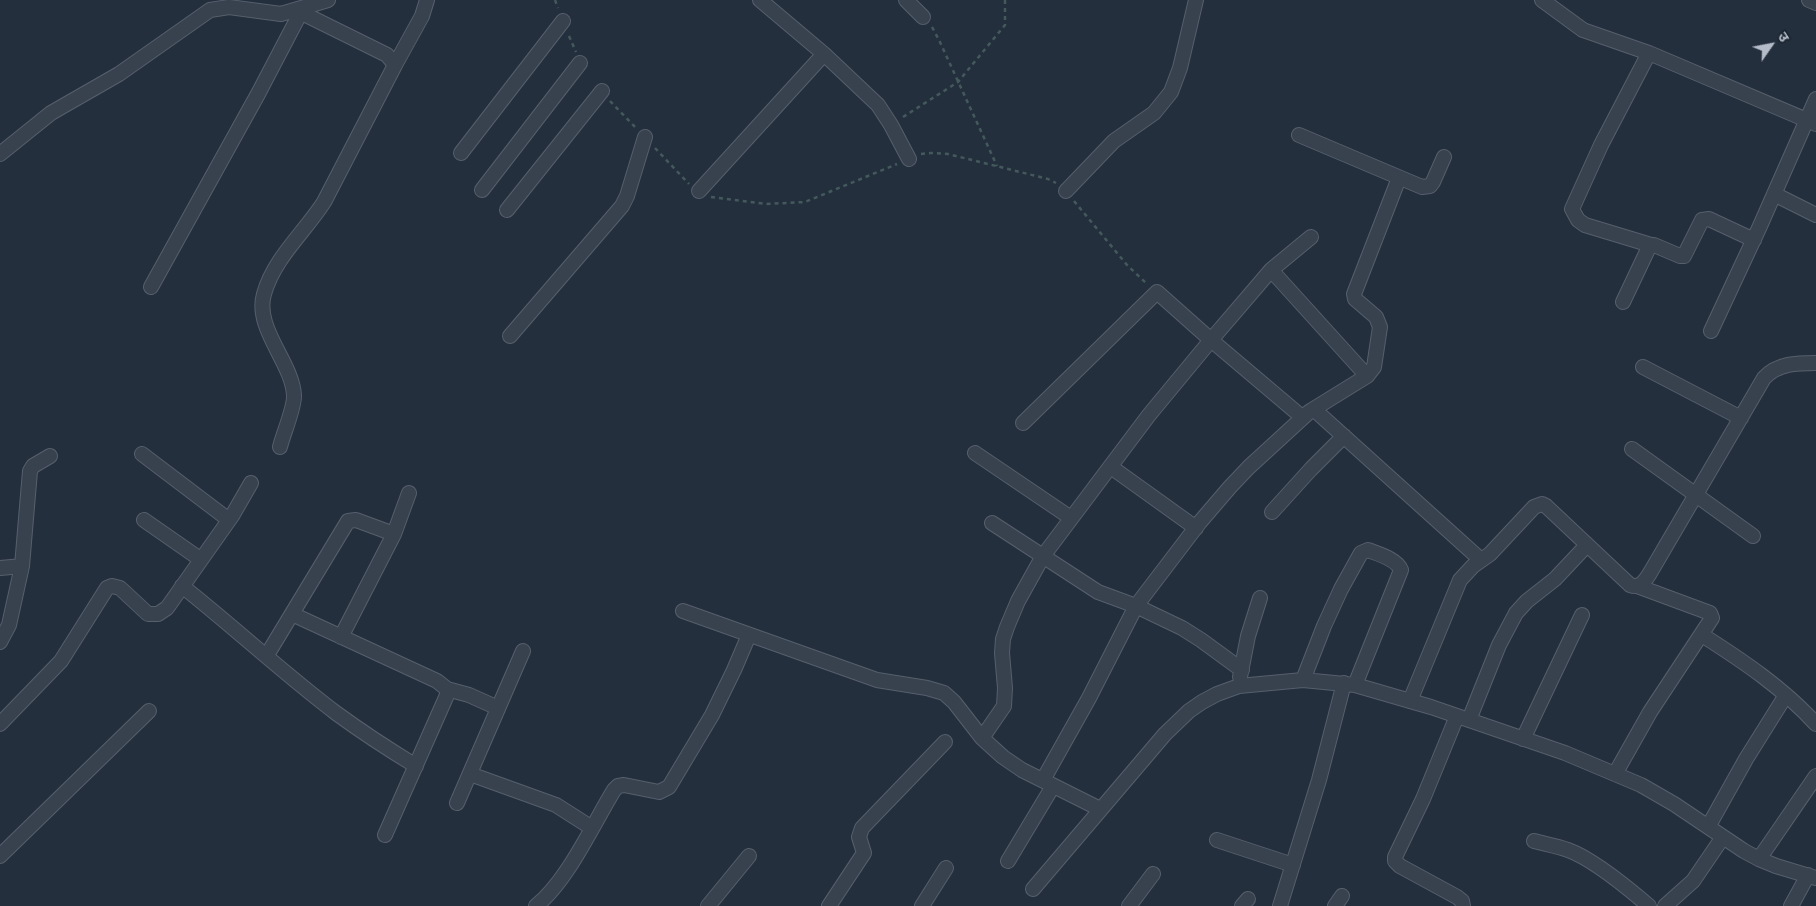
<!DOCTYPE html>
<html>
<head>
<meta charset="utf-8">
<style>
	body { margin:0 }
	#map { position:relative; width:1816px; height:906px; overflow:hidden; background:#242f3e; font-family:Arial,"Noto Sans Devanagari",sans-serif }
	canvas { display:block }
	.north { position:absolute; left:1746px; top:20px; width:50px; height:50px; -webkit-text-stroke:4px #1d2633; paint-order:stroke; rotate:57deg; font-size:14px; font-weight:700; line-height:20px; text-align:center; color:#b4bcc9 }
	.north::after { content:''; display:block; margin:auto; width:18px; height:22px; background:#b4bcc9; clip-path:polygon(50% 0,100% 100%,50% 72%,0 100%) }
</style>
</head>
<body>
<div id="map">
<canvas width="1816" height="906"></canvas>
<div class="north">उ</div>
</div>
<script>
const c = document.querySelector('canvas').getContext('2d');
c.lineJoin = 'round';
function stroke(path, color, width, dash) { c.strokeStyle = color; c.lineWidth = width; c.lineCap = dash ? 'butt' : 'round'; c.setLineDash(dash || []); c.stroke(path); }
const path = new Path2D(`
	M 555,0 L 558,8
	M 932,27 L 939,40 L 997,166
	M 569,36 L 576,52
	M 610,101 L 636,128
	M 903,117 L 958,82 L 1005,25 L 1005,0
	M 655,148 L 689,184
	M 921,154 L 931,153 L 948,154 L 1048,179 L 1056,183
	M 711,197 L 766,204 L 805,202 L 897,164
	M 1074,201 L 1127,265 L 1146,283`);
const minor = new Path2D(`
	M 760,0 L 824,54 L 878,105 L 891,125 L 909,159
	M 906,0 L 923,17
	M 1542,0 L 1583,30 L 1649,53 L 1816,124
	M 1809,0 L 1816,3
	M 1649,53 L 1601,145 L 1572,209 L 1578,220 L 1585,225 L 1651,245
	M 395,65 L 422,16 L 427,0
	M 1299,135 L 1422,187 L 1430,186 L 1433,182 L 1444,157
	M 461,153 L 563,21
	M 0,154 L 51,113 L 119,74 L 210,10 L 229,7 L 281,14 L 328,0
	M 482,190 L 580,63
	M 699,191 L 824,54
	M 1066,191 L 1114,141 L 1154,113 L 1171,92 L 1180,68 L 1196,0
	M 1774,194 L 1816,215
	M 507,210 L 602,91
	M 1271,270 L 1367,376
	M 151,287 L 258,94 L 303,8
	M 1623,302 L 1650,245 L 1654,245 L 1680,256 L 1684,256 L 1702,220 L 1709,219 L 1754,240
	M 1711,331 L 1760,226 L 1816,99
	M 510,336 L 622,206 L 627,196 L 645,137
	M 1643,367 L 1741,418
	M 1312,410 L 1367,376 L 1374,367 L 1380,327 L 1376,317 L 1355,299 L 1354,294 L 1399,178
	M 1023,423 L 1157,292 L 1211,340 L 1302,417
	M 280,447 C 283,434 295,407 294,395 C 292,362 254,328 264,294 C 274,258 304,233 324,202 L 395,65 L 387,55 L 300,12
	M 1632,449 L 1753,536
	M 975,453 L 1071,518
	M 142,454 L 229,520
	M 1111,467 L 1196,528
	M 1272,512 L 1311,469 L 1344,436
	M 144,520 L 200,559
	M 992,523 L 1098,592 L 1136,606 L 1182,628 L 1201,640 L 1242,670
	M 0,568 L 22,566
	M 182,586 C 234,627 283,673 336,713 C 362,732 388,749 416,766
	M 683,611 L 877,680 L 927,688 L 944,693 L 954,702 L 982,738 L 1003,757 L 1022,770 L 1100,809
	M 292,614 L 437,681 L 447,689 L 447,695 L 385,835
	M 1702,635 C 1743,661 1783,688 1816,724
	M 341,637 L 394,534 L 409,493
	M 0,642 L 9,625 L 22,566 L 30,471 L 33,466 L 50,456
	M 267,655 L 348,521 L 356,520 L 394,534
	M 1240,677 L 1248,636 L 1260,598
	M 1303,680 L 1324,626 L 1341,589 L 1361,553 L 1368,550 C 1378,554 1397,559 1401,570 L 1355,685
	M 447,689 L 469,695 L 498,708
	M 1410,701 L 1460,580 L 1473,566 L 1490,554 L 1534,507 L 1542,504 L 1546,506 L 1630,585 C 1640,589 1645,581 1650,573 L 1764,378 C 1778,363 1797,363 1816,363
	M 1457,716 L 1423,799 L 1395,857 L 1395,861 L 1400,866 L 1457,897 L 1462,901 L 1463,906
	M 1469,720 L 1499,645 L 1516,613 L 1527,601 L 1555,579 L 1587,545
	M 0,724 L 61,661 L 107,588 L 112,586 L 120,588 L 148,614 L 158,614 L 167,608 L 232,516 L 251,483
	M 982,738 L 1004,706 L 1005,688 L 1002,653 L 1003,639 L 1007,627 L 1018,601 L 1043,556 L 1149,415 L 1211,340 L 1271,270 L 1311,237
	M 1523,739 L 1582,615
	M 470,774 L 556,805 L 592,828
	M 1615,774 L 1650,712 L 1712,618 L 1710,613 L 1637,586
	M 1043,780 L 1089,698 L 1136,606 L 1200,522 L 1230,487 L 1249,467 L 1309,412 L 1312,410 L 1318,413 L 1481,560
	M 457,803 L 523,651
	M 1708,827 L 1746,759 L 1786,695
	M 1217,840 L 1293,865
	M 1534,841 C 1545,844 1557,846 1568,850 C 1593,859 1628,888 1649,906
	M 0,856 L 149,711
	M 1759,859 L 1816,776
	M 1008,861 L 1053,786
	M 1033,889 L 1165,734 L 1189,711 L 1202,702 L 1217,694 L 1239,686 L 1303,680 L 1355,685 L 1431,707 L 1565,753 L 1641,785 L 1674,804 L 1744,851 L 1759,859 L 1776,866 L 1816,878
	M 536,906 C 568,880 592,826 614,790 L 618,786 L 624,785 L 659,792 L 669,787 L 712,715 L 734,670 L 749,635
	M 708,906 L 749,856
	M 829,906 L 864,853 L 859,837 L 862,828 L 945,742
	M 922,906 L 946,868
	M 1129,906 L 1153,874
	M 1242,906 L 1248,899
	M 1280,906 L 1319,780 L 1344,683
	M 1335,906 L 1342,896
	M 1665,906 L 1693,881 L 1723,837
	M 1791,906 L 1808,875`);
stroke(minor, '#565f6c', 16);
stroke(path, '#44595c', 2.5, [4, 4]);
stroke(minor, '#38414e', 14);
</script>
</body>
</html>
